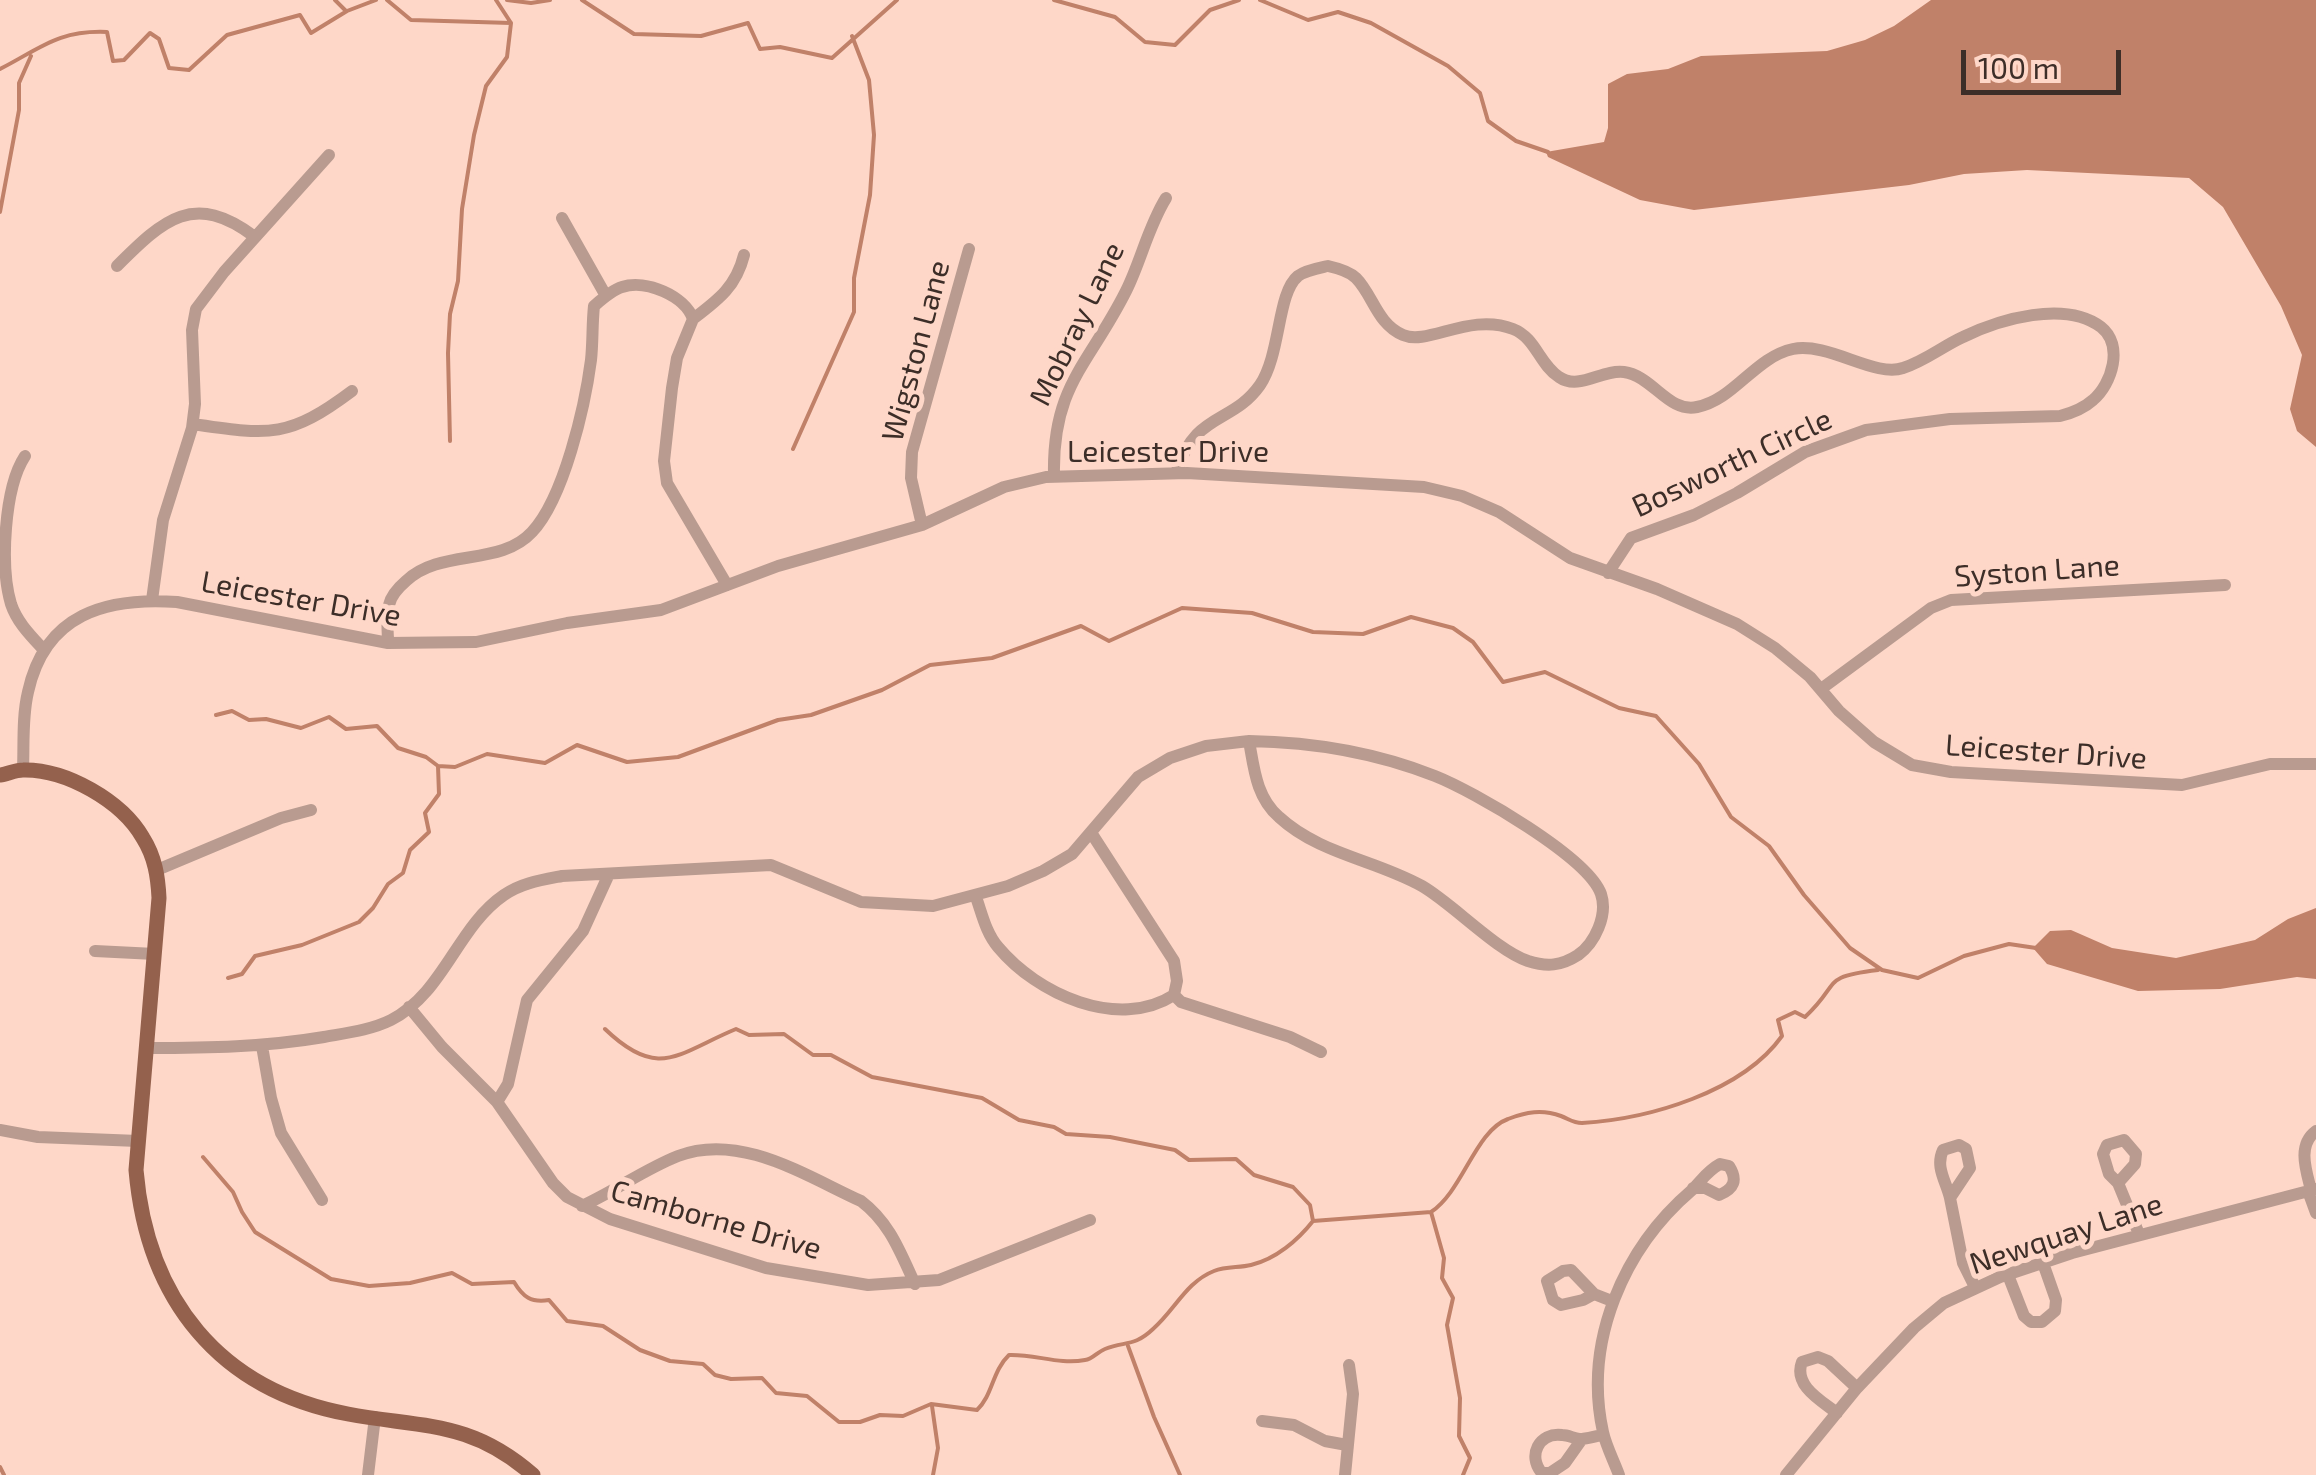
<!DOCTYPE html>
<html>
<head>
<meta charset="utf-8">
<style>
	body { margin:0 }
	#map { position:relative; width:2316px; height:1475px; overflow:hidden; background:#fed7c8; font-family:"Exo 2",sans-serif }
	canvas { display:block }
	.scale { position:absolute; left:1961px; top:50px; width:160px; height:45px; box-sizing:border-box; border:5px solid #3d2e28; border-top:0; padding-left:12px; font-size:30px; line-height:35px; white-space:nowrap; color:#3d2e28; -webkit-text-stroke:8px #fed7c8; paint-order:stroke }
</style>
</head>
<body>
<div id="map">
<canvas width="2316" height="1475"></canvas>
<div class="scale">100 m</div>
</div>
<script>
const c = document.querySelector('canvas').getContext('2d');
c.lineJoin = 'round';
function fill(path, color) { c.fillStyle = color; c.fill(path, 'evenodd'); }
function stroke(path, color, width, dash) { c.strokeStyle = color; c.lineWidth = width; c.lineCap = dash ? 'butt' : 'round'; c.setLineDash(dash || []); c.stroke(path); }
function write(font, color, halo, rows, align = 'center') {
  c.font = font + ' "Exo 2",sans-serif'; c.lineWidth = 10; c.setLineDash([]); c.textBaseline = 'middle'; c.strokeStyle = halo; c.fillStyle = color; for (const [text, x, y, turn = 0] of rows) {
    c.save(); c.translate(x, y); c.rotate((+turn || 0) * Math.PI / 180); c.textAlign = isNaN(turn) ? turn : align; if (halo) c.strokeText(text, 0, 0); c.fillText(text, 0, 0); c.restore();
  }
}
const water = new Path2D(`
	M 1931,0 L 2316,0 L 2316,447 L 2297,431 L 2290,409 L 2302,355 L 2281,306 L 2223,207 L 2189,178 L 2027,170 L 1964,174 L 1909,185 L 1694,210 L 1640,200 L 1548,157 L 1546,152 L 1604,142 L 1608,128 L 1608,84 L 1627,74 L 1668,69 L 1701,56 L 1827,51 L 1865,40 L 1894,26 Z
	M 2316,908 L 2316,979 L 2297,977 L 2220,989 L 2138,991 L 2047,964 L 2033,948 L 2050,931 L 2071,930 L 2112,948 L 2176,958 L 2255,940 L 2288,919 Z`);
const stream = new Path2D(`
	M 335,0 L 346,11
	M 387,0 L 411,20 L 511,23 L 496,0
	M 507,0 L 531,3 L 550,0
	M 582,0 L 634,34 L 701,36 L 748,23 L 760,49 L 780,47 L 832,58 L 897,0
	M 1054,0 L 1115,17 L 1145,42 L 1175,45 L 1210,10 L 1239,0
	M 1260,0 L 1308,20 L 1338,12 L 1371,23 L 1448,66 L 1480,93 L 1488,121 L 1516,141 L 1548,152
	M 0,69 C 41,48 58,30 107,32 L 113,61 L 124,60 L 150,33 L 159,39 L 169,68 L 189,70 L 227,35 L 300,15 L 311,33 L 347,11 L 376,0
	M 0,212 L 19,110 L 19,83 L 31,56
	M 450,441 L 448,353 L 450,314 L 458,281 L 462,209 L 474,135 L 486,86 L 507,57 L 511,23
	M 793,449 L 854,312 L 854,278 L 870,195 L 874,135 L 869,80 L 852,36
	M 216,715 L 232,711 L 249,720 L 266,719 L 301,728 L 329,717 L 346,729 L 377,726 L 398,748 L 426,757 L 438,766 L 455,767 L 487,754 L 545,763 L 577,745 L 627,762 L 678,757 L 778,720 L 811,715 L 882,690 L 930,665 L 992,658 L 1081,626 L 1109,641 L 1182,608 L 1252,613 L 1313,632 L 1363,634 L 1411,617 L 1453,628 L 1473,642 L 1503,682 L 1545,672 L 1619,708 L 1656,716 L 1699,764 L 1731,817 L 1769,846 L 1804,895 L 1850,948 L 1882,970 L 1918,978 L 1964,956 L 2009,944 L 2036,948
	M 228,978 L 242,974 L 255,956 L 302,945 L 359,922 L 373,908 L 388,884 L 403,873 L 410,850 L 429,832 L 425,813 L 439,794 L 438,766
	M 605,1029 C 659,1081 678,1053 736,1029 L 749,1035 L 784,1034 L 813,1055 L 831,1055 L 872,1077 L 982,1098 L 1019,1120 L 1054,1127 L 1066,1134 L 1110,1137 L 1175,1150 L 1189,1160 L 1236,1159 L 1254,1175 L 1293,1187 L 1310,1205 L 1313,1221
	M 203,1157 L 233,1192 L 242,1212 L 255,1232 L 331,1279 L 369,1286 L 410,1283 L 452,1273 L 472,1284 L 514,1282 C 523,1297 531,1303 549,1300 L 567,1321 L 603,1326 L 640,1350 L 670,1361 L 703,1364 L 715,1375 L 731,1379 L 762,1378 L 776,1393 L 807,1396 L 839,1422 L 860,1422 L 880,1415 L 903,1416 L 931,1404 L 977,1410 C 993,1395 992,1371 1009,1355 C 1035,1354 1059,1365 1085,1360 C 1093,1359 1097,1352 1105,1349 C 1125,1341 1134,1347 1153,1329 C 1175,1310 1186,1282 1214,1271 C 1226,1266 1239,1268 1251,1265 C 1276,1259 1298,1240 1313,1221 L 1431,1212 C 1463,1191 1475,1131 1508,1119 C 1526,1112 1542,1109 1561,1116 C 1569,1119 1573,1123 1582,1123 C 1649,1119 1742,1092 1782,1036 L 1778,1020 L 1795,1012 L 1805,1017 C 1842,983 1819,977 1878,970
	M 1431,1212 L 1444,1258 L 1442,1278 L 1453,1298 L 1447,1325 L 1460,1398 L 1459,1436 L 1470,1458 L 1463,1475
	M 1128,1346 L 1154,1417 L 1180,1475
	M 932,1406 L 938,1448 L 933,1475
	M 0,1467 L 4,1475`);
const minor = new Path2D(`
	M 562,218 L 606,296
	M 117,266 C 164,219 194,191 255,237
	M 693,319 C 718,300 736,287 744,255
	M 193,424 C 269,435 288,439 352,391
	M 25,456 C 4,488 0,567 11,604 C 17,622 30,635 43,649
	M 1176,473 C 1195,411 1232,425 1260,385 C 1281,354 1277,293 1298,276 C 1306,270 1319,268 1328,266 C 1337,268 1349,271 1356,278 C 1373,295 1377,324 1403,335 C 1428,346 1470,312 1513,329 C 1536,338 1539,364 1559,377 C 1579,391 1602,369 1624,372 C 1653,376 1668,413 1697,407 C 1734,400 1755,357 1793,349 C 1829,342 1875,378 1903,368 C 1925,361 1943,346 1963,337 C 2000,319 2065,300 2101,327 C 2124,345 2112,384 2093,400 C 2083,409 2072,413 2060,416 L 1950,419 L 1866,430 L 1805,452 L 1737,493 L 1694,515 L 1631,538 L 1608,573
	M 1054,476 C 1052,385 1089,365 1126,291 C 1141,261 1148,227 1166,198
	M 922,525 L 911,478 L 912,452 L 969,249
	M 152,600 L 163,520 L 192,428 L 195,404 L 192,330 L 196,309 L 224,272 L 329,155
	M 388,643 C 388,631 386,617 389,605 C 391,595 399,587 406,581 C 441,548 500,567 532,532 C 564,498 585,406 591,360 C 593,342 592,324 594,306 C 602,299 612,290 622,287 C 646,279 685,296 693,319 L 677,358 L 672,388 L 664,461 L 667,483 L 727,585
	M 1821,689 L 1931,608 L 1951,600 L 2225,585
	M 1249,741 C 1311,742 1377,753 1435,776 C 1473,791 1588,857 1601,894 C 1608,915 1595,943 1578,955 C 1561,966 1547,967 1528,961 C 1496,950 1453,904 1422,886 C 1376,860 1319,854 1279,817 C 1256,797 1254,768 1249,741 Z
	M 23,770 C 24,744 22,717 28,692 C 45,614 106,597 177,602 L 388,643 L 476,642 L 567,623 L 661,610 L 778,566 L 922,525 L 1004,487 L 1046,477 L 1187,473 L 1424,487 L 1462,496 L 1499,512 L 1570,558 L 1657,589 L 1737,624 L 1775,648 L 1810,677 L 1839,711 L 1874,742 L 1912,765 L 1951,772 L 2182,785 L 2270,764 L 2316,764
	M 157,870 L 281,818 L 311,810
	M 976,897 C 982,914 986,933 998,947 C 1037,994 1118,1031 1174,995 L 1177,981 L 1174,961 L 1092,834
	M 95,951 L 155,954
	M 1174,995 L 1181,1002 L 1290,1037 L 1321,1052
	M 409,1007 L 442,1047 L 497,1102 L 553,1183 L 567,1197 L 610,1219 L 766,1268 L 868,1285 L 939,1280 L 1090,1220
	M 262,1046 L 271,1098 L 281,1133 L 322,1200
	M 148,1048 C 208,1048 265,1047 324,1037 C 346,1033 371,1030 391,1020 C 444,993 457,927 504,895 C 521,883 541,880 562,876 L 771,865 L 861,902 L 933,906 L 1008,886 L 1043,871 L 1072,854 L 1138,777 L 1170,758 L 1206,746 L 1249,741
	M 497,1102 L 508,1084 L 527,1000 L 583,931 L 609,874
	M 0,1130 L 38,1137 L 138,1141
	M 2118,1183 L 2109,1174 L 2103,1154 L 2107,1145 L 2124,1140 L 2136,1154 L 2135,1164 L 2118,1183 L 2139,1234
	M 2311,1190 C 2306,1170 2297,1145 2316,1131
	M 2308,1191 L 2316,1213
	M 1950,1198 C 1946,1181 1935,1167 1943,1150 L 1959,1145 L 1966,1149 L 1970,1168 L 1950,1198 L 1963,1263 L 1975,1287
	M 582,1206 C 615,1191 645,1169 678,1156 C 740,1132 806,1176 861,1201 C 890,1223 900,1252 915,1284
	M 2008,1275 L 2024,1316 L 2031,1322 L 2042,1322 L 2055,1311 L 2056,1300 L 2043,1263
	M 1594,1294 L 1583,1300 L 1561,1305 L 1553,1300 L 1547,1281 L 1563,1271 L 1571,1270 L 1594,1294 L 1612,1301
	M 1837,1413 C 1820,1400 1793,1385 1802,1362 L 1818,1357 L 1828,1361 L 1857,1388
	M 1262,1421 L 1294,1425 L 1325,1441 L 1347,1445
	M 1582,1439 L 1565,1463 L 1550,1473 L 1542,1473 C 1527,1456 1539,1432 1562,1435 C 1568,1435 1573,1438 1579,1439 C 1587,1439 1595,1436 1603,1435
	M 368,1475 L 375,1417
	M 1345,1475 L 1353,1394 L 1349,1365
	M 1619,1475 C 1614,1461 1606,1446 1603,1432 C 1583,1341 1624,1248 1692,1190 C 1702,1180 1707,1171 1720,1164 L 1729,1166 C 1738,1180 1734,1189 1719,1195 L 1705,1188 L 1693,1188
	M 1786,1475 L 1857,1388 L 1914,1328 L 1944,1303 L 2000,1277 L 2072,1253 L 2316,1189`);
const major = new Path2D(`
	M 0,775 C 7,774 16,770 23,770 C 66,769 122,801 143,838 C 155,857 158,877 159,898 L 136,1170 C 147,1299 219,1390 348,1414 C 423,1428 470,1420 533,1475`);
const streetNames = [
	["Mobray Lane",1077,324,-64],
	["Wigston Lane",916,351,-75],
	["Leicester Drive",1168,452],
	["Bosworth Circle",1732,463,-25],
	["Syston Lane",2037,571,-4],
	["Leicester Drive",301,599,10],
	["Leicester Drive",2046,752,4],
	["Camborne Drive",716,1220,16],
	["Newquay Lane",2066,1234,-18]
];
fill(water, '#c08169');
stroke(stream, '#c08169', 4);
stroke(minor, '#b99b90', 12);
stroke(major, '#94614d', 15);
write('30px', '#3d2e28', '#fed7c8', streetNames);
</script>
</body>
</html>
